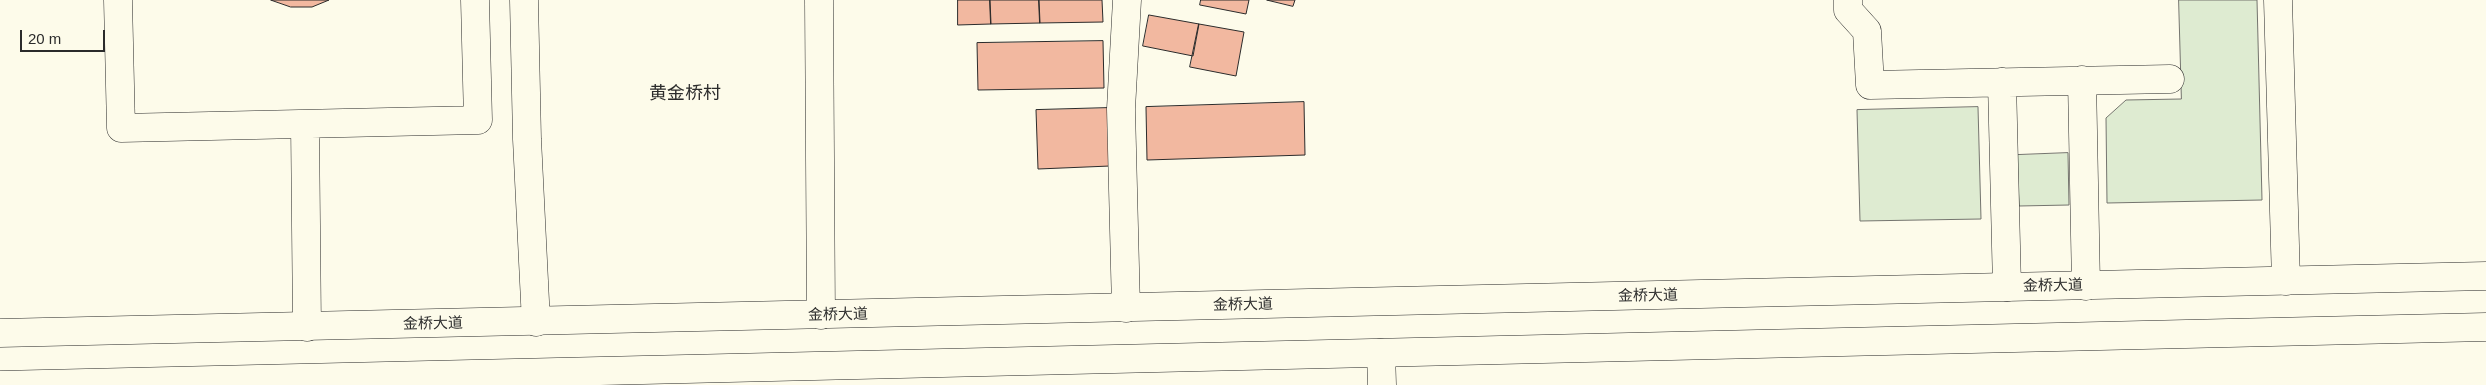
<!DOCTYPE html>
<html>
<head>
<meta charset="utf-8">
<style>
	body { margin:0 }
	#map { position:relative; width:2486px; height:385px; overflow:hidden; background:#fdfbea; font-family:Helvetica,sans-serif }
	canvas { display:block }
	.scale { position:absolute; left:20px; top:30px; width:85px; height:22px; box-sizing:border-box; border:2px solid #2b2b2b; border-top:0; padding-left:6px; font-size:15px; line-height:18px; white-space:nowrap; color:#2b2b2b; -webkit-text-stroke:4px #fdfbea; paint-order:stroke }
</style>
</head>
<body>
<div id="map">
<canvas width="2486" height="385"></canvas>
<div class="scale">20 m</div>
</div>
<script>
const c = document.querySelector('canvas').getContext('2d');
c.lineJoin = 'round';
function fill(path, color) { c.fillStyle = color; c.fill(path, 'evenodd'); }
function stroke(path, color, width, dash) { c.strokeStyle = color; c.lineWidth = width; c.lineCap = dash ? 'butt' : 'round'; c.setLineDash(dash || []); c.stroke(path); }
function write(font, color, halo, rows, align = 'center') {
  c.font = font + ' Helvetica,"Noto Sans SC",sans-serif'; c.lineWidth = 4; c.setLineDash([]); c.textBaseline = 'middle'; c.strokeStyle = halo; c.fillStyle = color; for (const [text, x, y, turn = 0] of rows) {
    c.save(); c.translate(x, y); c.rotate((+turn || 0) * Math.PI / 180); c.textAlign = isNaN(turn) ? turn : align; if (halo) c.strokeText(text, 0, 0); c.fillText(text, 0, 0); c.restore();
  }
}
const green = new Path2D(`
	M 2179,0 L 2257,0 L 2262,200 L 2107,203 L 2106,118 L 2126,100 L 2181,99 Z
	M 1978,107 L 1981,219 L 1860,221 L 1857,110 Z
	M 2068,153 L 2069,205 L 2019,206 L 2017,155 Z`);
const building = new Path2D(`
	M 271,0 L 329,0 L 312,7 L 291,7 Z
	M 958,0 L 990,0 L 991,24 L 958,25 Z
	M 990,0 L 1039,0 L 1040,23 L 991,24 Z
	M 1039,0 L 1102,0 L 1103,22 L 1040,23 Z
	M 1201,0 L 1249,0 L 1246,14 L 1200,5 Z
	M 1267,0 L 1295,0 L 1293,6 Z
	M 1149,15 L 1199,24 L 1193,56 L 1143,46 Z
	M 1199,24 L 1244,32 L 1236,76 L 1190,67 Z
	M 1103,41 L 1104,88 L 978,90 L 977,43 Z
	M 1304,102 L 1305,155 L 1147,160 L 1146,107 Z
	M 1108,108 L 1110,166 L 1038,169 L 1036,110 Z`);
const minor = new Path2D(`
	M 118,0 L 121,128 L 478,120 L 475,0
	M 524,0 L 527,139 L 536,322
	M 819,0 L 821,315
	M 1848,0 L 1848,10 L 1867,31 L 1870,85 L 2170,79
	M 2278,0 L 2286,281
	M 2082,80 L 2086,286
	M 2002,82 L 2007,287
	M 305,124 L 307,327
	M 1126,308 L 1121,109 L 1127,0
	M 1381,353 L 1382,385`);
const highway = new Path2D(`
	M 0,333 L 2486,276
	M 0,385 L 2486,327`);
const streetNames = [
	["金桥大道",2053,286,-1],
	["金桥大道",1648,296,-1],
	["金桥大道",1243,305,-1],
	["金桥大道",838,315,-1],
	["金桥大道",433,324,-1]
];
const quarterNames = [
	["黄金桥村",685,94]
];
fill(green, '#deebd1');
stroke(green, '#74746e', 1);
fill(building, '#f2b8a0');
stroke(building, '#2b2b2b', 1);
stroke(minor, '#2b2b2b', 29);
stroke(highway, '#2b2b2b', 29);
stroke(minor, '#fdfbea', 28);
stroke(highway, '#fdfbea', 28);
write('15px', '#2b2b2b', '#fdfbea', streetNames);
write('18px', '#2b2b2b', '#fdfbea', quarterNames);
</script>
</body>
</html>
